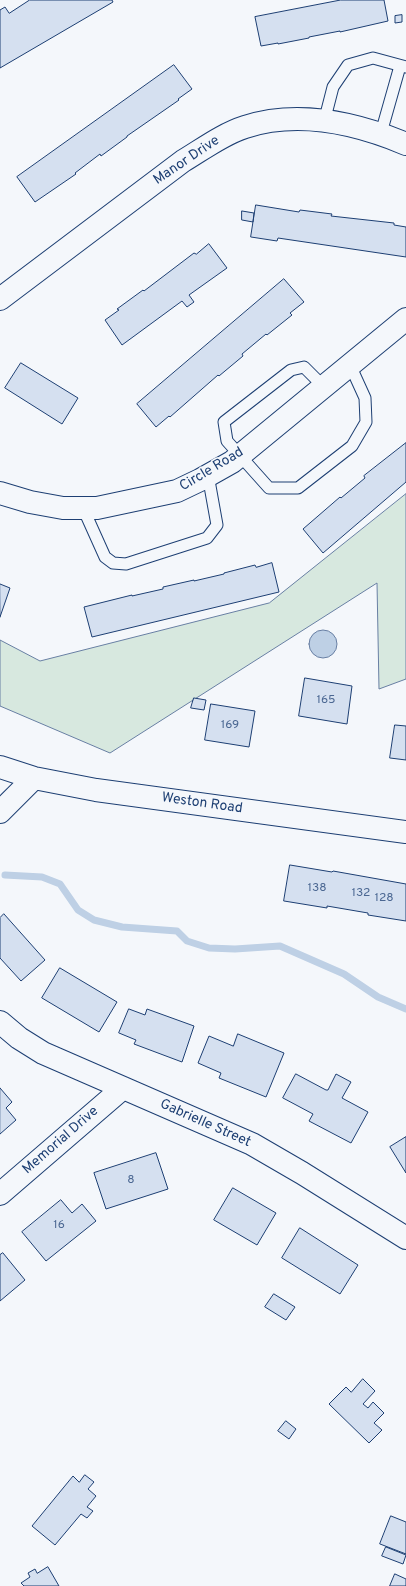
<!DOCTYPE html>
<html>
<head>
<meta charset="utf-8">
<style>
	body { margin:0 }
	canvas { display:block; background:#f4f7fb }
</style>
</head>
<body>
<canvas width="406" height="1586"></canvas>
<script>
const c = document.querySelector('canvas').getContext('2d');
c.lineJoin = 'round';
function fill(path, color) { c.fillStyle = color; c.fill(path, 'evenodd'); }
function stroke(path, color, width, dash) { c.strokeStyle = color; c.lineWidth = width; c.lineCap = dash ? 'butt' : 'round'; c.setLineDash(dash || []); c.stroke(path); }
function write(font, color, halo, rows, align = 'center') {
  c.font = font + ' Overpass,sans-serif'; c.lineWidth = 3; c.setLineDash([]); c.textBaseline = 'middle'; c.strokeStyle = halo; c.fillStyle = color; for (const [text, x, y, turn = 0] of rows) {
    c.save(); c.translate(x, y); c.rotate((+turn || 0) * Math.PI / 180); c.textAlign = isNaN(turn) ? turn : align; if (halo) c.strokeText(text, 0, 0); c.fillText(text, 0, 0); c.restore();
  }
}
const green = new Path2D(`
	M 406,494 L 406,679 L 379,689 L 377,583 L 110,753 L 0,706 L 0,640 L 40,661 L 269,603 Z`);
const water = new Path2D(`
	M309 644a14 14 0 1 1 28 0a14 14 0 1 1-28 0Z`);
const stream = new Path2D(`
	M 5,875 L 42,877 L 60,884 L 78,910 L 94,920 L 122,927 L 177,931 L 187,941 L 209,948 L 235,949 L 280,946 L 344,974 L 378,997 L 406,1009`);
const building = new Path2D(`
	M 30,0 L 112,0 L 113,2 L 0,68 L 0,10 L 5,7 L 9,13 Z
	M 341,0 L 384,0 L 388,21 L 340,32 L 340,31 L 309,37 L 309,38 L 278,44 L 278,43 L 261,46 L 255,17 Z
	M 402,15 L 402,22 L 395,23 L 395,16 Z
	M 174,65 L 192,89 L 178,99 L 179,100 L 127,136 L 127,137 L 101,156 L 100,154 L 75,173 L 76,174 L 35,202 L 17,177 Z
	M 256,205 L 299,212 L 300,210 L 332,214 L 331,216 L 394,223 L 394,225 L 406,227 L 406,257 L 278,238 L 277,241 L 251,237 Z
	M 242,211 L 254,213 L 253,222 L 242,220 Z
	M 209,244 L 227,268 L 189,295 L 194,302 L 187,307 L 182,301 L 122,345 L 105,320 L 119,310 L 117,309 L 143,290 L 144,291 L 194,253 L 196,254 Z
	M 284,279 L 304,302 L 290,313 L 292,315 L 267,335 L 266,334 L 242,354 L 243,356 L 219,376 L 218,375 L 170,417 L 169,416 L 156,427 L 137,404 Z
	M 21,363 L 78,398 L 62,424 L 5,388 Z
	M 406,443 L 406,482 L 323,553 L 303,529 L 340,497 L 341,498 L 365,478 L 364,476 Z
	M 272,563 L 279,592 L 92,637 L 84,607 L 132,595 L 132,596 L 163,589 L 163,587 L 194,580 L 194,581 L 224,574 L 224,573 L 255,565 L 256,567 Z
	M 0,584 L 10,588 L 0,617 Z
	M 305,678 L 352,686 L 347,724 L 299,716 Z
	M 194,698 L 206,700 L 204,710 L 191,708 Z
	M 211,704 L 255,711 L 249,747 L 205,740 Z
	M 395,725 L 406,726 L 406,760 L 390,758 Z
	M 290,865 L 332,872 L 333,871 L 406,884 L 406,921 L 368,915 L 368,913 L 327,906 L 327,908 L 284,901 Z
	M 4,914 L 45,960 L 21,981 L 0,958 L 0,918 Z
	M 60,968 L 117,1002 L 99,1032 L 42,998 Z
	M 129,1009 L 145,1015 L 147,1009 L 194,1026 L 182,1062 L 134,1044 L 136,1040 L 119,1033 Z
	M 238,1034 L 284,1053 L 266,1097 L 219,1078 L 221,1073 L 198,1063 L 209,1036 L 233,1046 Z
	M 296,1074 L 326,1090 L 328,1090 L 336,1074 L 351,1082 L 342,1098 L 368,1112 L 351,1143 L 309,1121 L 313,1114 L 283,1098 Z
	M 0,1088 L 12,1102 L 6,1108 L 16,1120 L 0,1134 Z
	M 406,1137 L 406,1173 L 390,1147 Z
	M 156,1153 L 168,1189 L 106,1209 L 94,1173 Z
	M 233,1188 L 276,1213 L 257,1245 L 214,1220 Z
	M 61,1200 L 72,1213 L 82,1204 L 96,1221 L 46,1261 L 22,1232 Z
	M 300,1228 L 358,1265 L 340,1294 L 282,1258 Z
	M 3,1253 L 25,1280 L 0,1301 L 0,1255 Z
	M 274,1294 L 295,1307 L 286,1320 L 265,1307 Z
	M 363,1379 L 375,1391 L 363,1404 L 368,1408 L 373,1402 L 384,1413 L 374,1423 L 382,1430 L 369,1443 L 329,1404 L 346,1387 L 351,1392 Z
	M 286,1421 L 296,1429 L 289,1439 L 278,1431 Z
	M 85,1475 L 94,1482 L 88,1489 L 96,1496 L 87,1507 L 93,1511 L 87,1518 L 81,1514 L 55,1545 L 32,1526 L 73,1476 L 79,1482 Z
	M 391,1516 L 406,1522 L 406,1554 L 380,1544 Z
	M 386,1547 L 406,1555 L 403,1564 L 382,1556 Z
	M 48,1567 L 59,1586 L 24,1586 L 21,1583 L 30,1577 L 28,1573 L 35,1569 L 37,1573 Z
	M 395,1574 L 406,1579 L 406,1586 L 390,1586 Z`);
const lane = new Path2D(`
	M 324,122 L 333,87 L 348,65 L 373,58 L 406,67
	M 381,133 L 400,66
	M 324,387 L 304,367 L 291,370 L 224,422 L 227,441 L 269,488 L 298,488 L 352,446 L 366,422 L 365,398 L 350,365
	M 83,508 L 105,557 L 113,563 L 126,564 L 207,538 L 217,525 L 208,475`);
const street = new Path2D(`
	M 0,299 L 183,161 C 203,149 223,134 245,127 C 298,110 356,123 406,144
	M 0,493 L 30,502 L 63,508 L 97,508 L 177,491 L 200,480 L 232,462 L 406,319
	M 0,1022 L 19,1038 L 43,1053 L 252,1144 L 302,1173 L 406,1238
	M 0,1194 L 123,1088`);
const secondary = new Path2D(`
	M 0,767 L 34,778 L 96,790 L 406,832
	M 0,812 L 34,778`);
const numberNames = [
	["165",326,701],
	["169",230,726],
	["138",317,889],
	["132",361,894],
	["128",384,899],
	["8",131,1181],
	["16",59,1226]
];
const streetNames = [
	["Manor Drive",187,161,-34],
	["Circle Road",212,470,-31],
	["Weston Road",202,804,8],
	["Gabrielle Street",205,1124,24],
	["Memorial Drive",61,1141,-41]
];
fill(green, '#d7e8df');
stroke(green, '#687fa3', 1);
fill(water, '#bed0e5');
stroke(water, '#687fa3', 1);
stroke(stream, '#bed0e5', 7);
fill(building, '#d5e0f0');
stroke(building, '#1d3f73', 1);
stroke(lane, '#1d3f73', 13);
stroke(street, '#1d3f73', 24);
stroke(secondary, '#1d3f73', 24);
stroke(lane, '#f4f7fb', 11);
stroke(street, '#f4f7fb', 22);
stroke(secondary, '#f4f7fb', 22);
write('12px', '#4b6792', null, numberNames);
write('14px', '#1d3f73', '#f4f7fb', streetNames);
</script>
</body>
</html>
